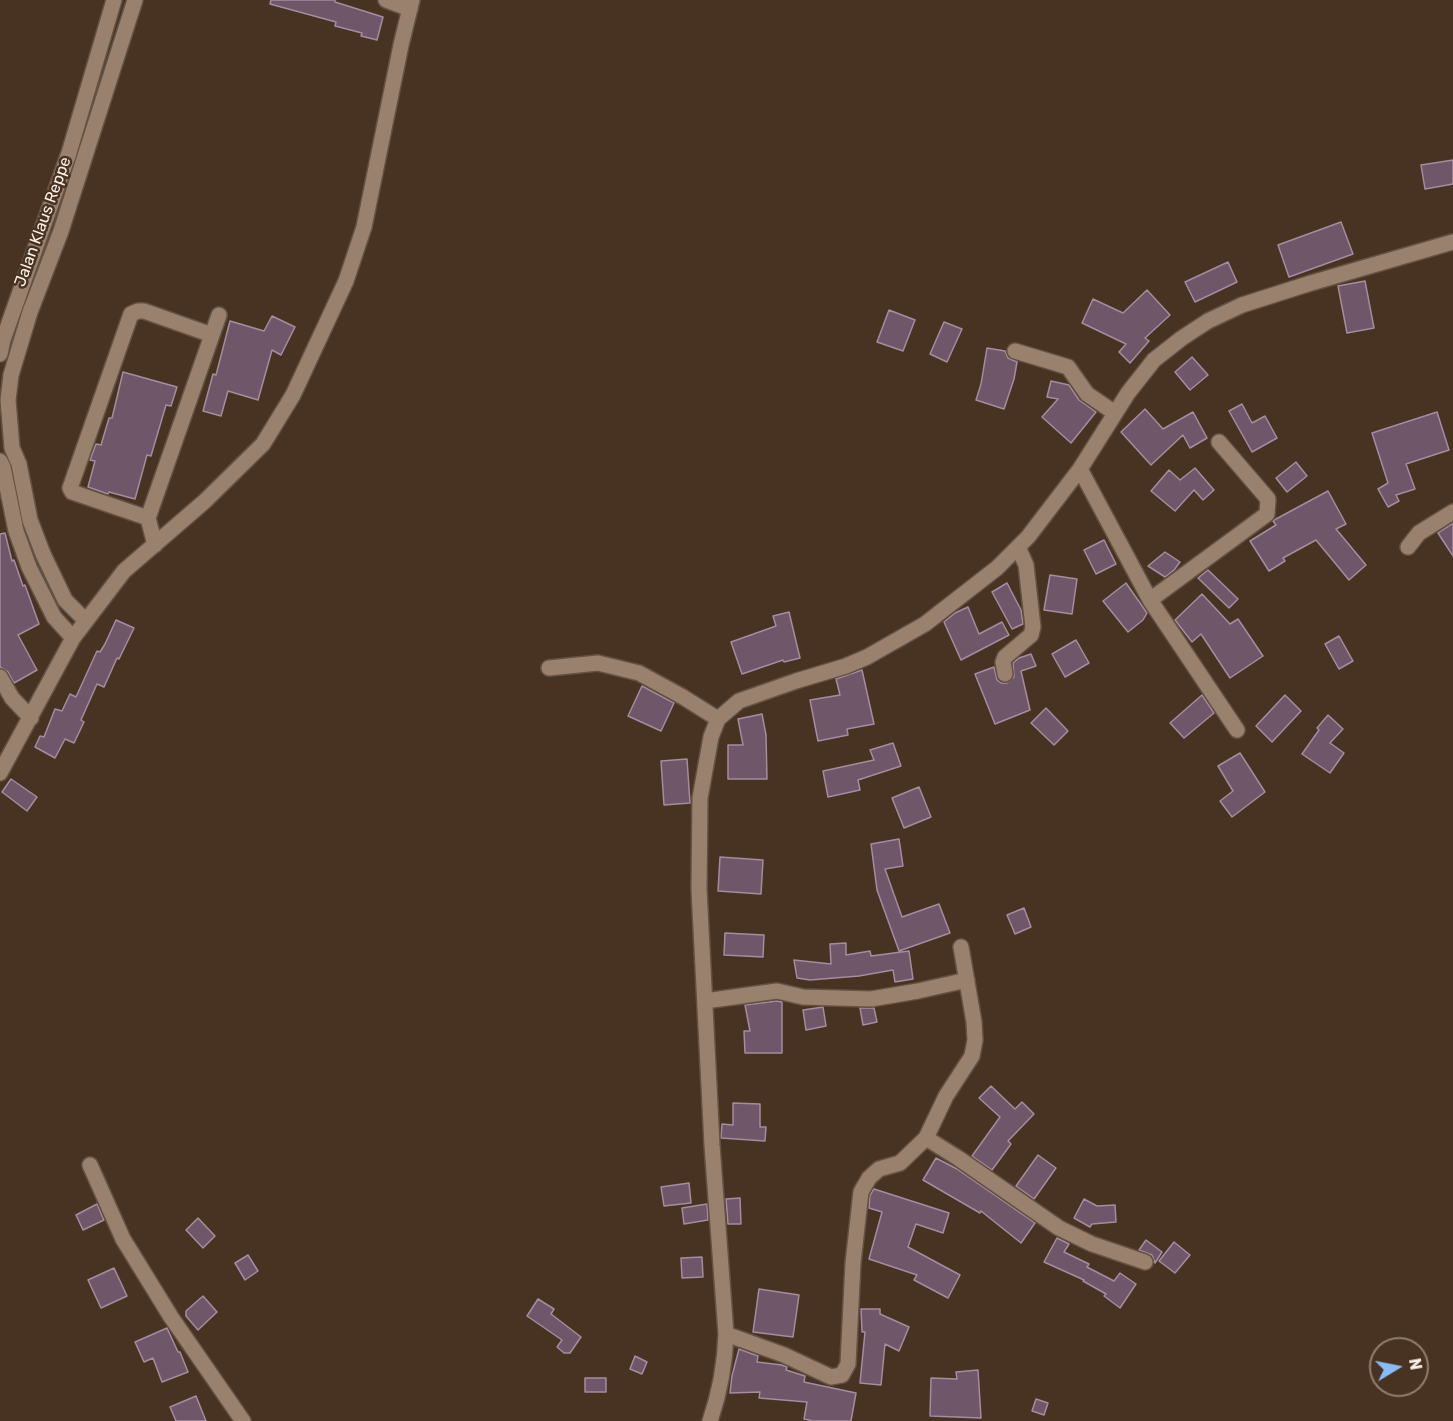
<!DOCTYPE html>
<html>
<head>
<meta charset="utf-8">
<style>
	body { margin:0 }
	#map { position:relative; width:1453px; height:1421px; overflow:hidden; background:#483322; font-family:Rubik,sans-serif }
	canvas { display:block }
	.north { position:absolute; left:1369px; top:1337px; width:60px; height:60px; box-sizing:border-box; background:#483322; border:2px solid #907e70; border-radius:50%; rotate:80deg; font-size:16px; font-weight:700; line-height:24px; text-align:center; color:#fcefe4 }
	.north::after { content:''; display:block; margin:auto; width:21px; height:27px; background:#87bbfb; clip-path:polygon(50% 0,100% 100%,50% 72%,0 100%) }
</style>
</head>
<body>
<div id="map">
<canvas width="1453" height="1421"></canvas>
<div class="north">N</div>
</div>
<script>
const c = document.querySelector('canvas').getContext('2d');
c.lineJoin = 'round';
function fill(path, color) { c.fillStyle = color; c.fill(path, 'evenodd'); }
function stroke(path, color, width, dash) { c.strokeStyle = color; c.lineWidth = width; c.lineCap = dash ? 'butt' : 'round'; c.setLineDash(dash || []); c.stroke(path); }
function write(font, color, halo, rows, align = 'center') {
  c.font = font + ' Rubik,sans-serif'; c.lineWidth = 5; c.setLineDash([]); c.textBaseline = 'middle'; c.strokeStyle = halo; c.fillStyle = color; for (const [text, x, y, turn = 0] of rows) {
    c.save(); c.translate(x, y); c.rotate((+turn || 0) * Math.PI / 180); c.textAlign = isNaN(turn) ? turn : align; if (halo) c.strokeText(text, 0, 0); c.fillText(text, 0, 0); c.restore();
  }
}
const building = new Path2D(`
	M 271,0 L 335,0 L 335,2 L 383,17 L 377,40 L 361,36 L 362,33 L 335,26 L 336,22 L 270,4 Z
	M 1453,160 L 1453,184 L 1425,189 L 1421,165 Z
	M 1341,222 L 1353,254 L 1289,277 L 1278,245 Z
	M 1228,262 L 1237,282 L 1195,302 L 1185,282 Z
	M 1365,281 L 1374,328 L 1347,333 L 1338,286 Z
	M 1147,290 L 1170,315 L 1145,338 L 1149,341 L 1130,363 L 1119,352 L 1126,344 L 1082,323 L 1093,299 L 1123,313 Z
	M 889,310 L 915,320 L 903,351 L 877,342 Z
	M 272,316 L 295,327 L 281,355 L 272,350 L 258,400 L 228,391 L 221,416 L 203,411 L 213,374 L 216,375 L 230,321 L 264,331 Z
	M 944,322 L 962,329 L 947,362 L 930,354 Z
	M 987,348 L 1005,351 L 1008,358 L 1017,362 L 1014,379 L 1004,409 L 976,400 L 981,384 Z
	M 1192,357 L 1208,375 L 1190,390 L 1175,372 Z
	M 123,372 L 177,387 L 171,406 L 166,405 L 151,456 L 147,455 L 135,499 L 109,492 L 108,494 L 88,487 L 95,461 L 90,460 L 96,444 L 101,445 L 109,418 L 112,418 Z
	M 1051,381 L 1069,385 L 1079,400 L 1096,412 L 1071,443 L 1042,417 L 1058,399 L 1047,397 Z
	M 1242,404 L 1252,423 L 1265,416 L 1277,438 L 1252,452 L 1229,411 Z
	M 1145,409 L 1163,429 L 1193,412 L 1207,438 L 1190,448 L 1183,435 L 1151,465 L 1121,432 Z
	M 1437,412 L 1449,450 L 1406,464 L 1415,489 L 1396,495 L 1399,501 L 1388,507 L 1378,489 L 1388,483 L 1372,433 Z
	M 1296,462 L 1307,476 L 1287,492 L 1276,478 Z
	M 1195,468 L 1214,490 L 1203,500 L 1194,490 L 1175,511 L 1151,491 L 1169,470 L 1180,480 Z
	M 1328,491 L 1346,524 L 1336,529 L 1366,565 L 1349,580 L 1316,540 L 1283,558 L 1285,561 L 1269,571 L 1250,541 L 1276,525 L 1273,521 L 1276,519 Z
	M 1453,523 L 1453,556 L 1438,533 Z
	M 5,533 L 12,561 L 14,560 L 23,586 L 25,585 L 39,624 L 18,635 L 37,670 L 14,683 L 8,672 L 0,667 L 0,534 Z
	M 1104,540 L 1116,564 L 1096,574 L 1084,550 Z
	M 1165,552 L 1180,562 L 1174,570 L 1165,577 L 1148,566 Z
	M 1208,570 L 1238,599 L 1229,608 L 1198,578 Z
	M 1050,575 L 1077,579 L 1072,614 L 1044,610 Z
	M 1007,583 L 1021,610 L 1023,624 L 1012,629 L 992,592 Z
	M 1126,583 L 1147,613 L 1143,620 L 1128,632 L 1103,601 Z
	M 1202,594 L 1230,624 L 1238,619 L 1263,656 L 1230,678 L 1201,634 L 1192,642 L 1175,620 Z
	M 968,607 L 979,634 L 1002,622 L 1009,635 L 961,660 L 944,622 L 955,613 Z
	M 789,612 L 800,658 L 784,662 L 783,660 L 742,674 L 731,642 L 776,626 L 773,616 Z
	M 116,620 L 134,628 L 119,659 L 117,658 L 104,687 L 97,684 L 81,720 L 84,722 L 74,743 L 65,739 L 55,758 L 35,747 L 40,736 L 44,737 L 55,709 L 62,711 L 70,694 L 76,697 L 97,651 L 100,652 L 105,644 Z
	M 1339,636 L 1353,661 L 1339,669 L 1325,644 Z
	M 1076,640 L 1089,663 L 1065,677 L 1052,654 Z
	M 1031,654 L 1036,666 L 1021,671 L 1030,710 L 995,724 L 975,674 L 994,667 L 997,680 L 1001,683 L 1007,683 L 1014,677 L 1013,663 L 1019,658 Z
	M 862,670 L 874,724 L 847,729 L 848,735 L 818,741 L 810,700 L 840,695 L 836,679 Z
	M 642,686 L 674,703 L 661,731 L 628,716 Z
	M 1202,695 L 1214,713 L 1184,738 L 1170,723 Z
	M 1285,695 L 1301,711 L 1272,742 L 1256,726 Z
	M 1046,708 L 1068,731 L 1054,745 L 1031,723 Z
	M 762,714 L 766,735 L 767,779 L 728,779 L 728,745 L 743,745 L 738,719 Z
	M 1328,715 L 1343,729 L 1330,743 L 1344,753 L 1330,773 L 1302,754 L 1319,730 L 1317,728 Z
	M 893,743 L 901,766 L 858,780 L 860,790 L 828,797 L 823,771 L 874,760 L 870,750 Z
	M 1240,753 L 1265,792 L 1232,817 L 1220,801 L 1233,791 L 1218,766 Z
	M 687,759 L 690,803 L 664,805 L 661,761 Z
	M 11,779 L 37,797 L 27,811 L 2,792 Z
	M 919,787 L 931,817 L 904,828 L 892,798 Z
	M 899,839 L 903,866 L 885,869 L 902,917 L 939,904 L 950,933 L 899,951 L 877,890 L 871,844 Z
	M 720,857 L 763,860 L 761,894 L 718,891 Z
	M 1024,908 L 1031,927 L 1015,934 L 1007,915 Z
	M 725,933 L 764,935 L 763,957 L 724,955 Z
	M 846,943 L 846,955 L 870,951 L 871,956 L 909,951 L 913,979 L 895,982 L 893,970 L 859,976 L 810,980 L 797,978 L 794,960 L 831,964 L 830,944 Z
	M 777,1001 L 782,1002 L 782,1053 L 745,1053 L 744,1031 L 750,1031 L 745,1005 Z
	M 823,1007 L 826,1026 L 806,1030 L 803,1010 Z
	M 860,1008 L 874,1008 L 877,1022 L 863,1025 Z
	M 991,1086 L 1015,1109 L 1022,1102 L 1034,1114 L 1008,1141 L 1011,1144 L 992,1170 L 972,1156 L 1000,1117 L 979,1098 Z
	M 733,1103 L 760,1104 L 760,1127 L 766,1127 L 765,1141 L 721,1138 L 722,1124 L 733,1125 Z
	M 1038,1155 L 1056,1168 L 1034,1199 L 1016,1186 Z
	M 936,1158 L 957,1169 L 1035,1223 L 1021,1243 L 981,1211 L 980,1213 L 923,1180 Z
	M 689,1183 L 691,1203 L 664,1206 L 661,1187 Z
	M 874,1189 L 949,1213 L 943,1233 L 916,1224 L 908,1247 L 960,1275 L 948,1298 L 914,1280 L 917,1275 L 869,1259 L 882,1212 L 869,1208 L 870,1195 Z
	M 740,1198 L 741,1224 L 728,1224 L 726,1199 Z
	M 1084,1199 L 1097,1206 L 1115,1205 L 1116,1222 L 1092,1224 L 1090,1227 L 1074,1218 Z
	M 97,1204 L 104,1220 L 83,1230 L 76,1215 Z
	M 707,1204 L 708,1220 L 684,1224 L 682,1208 Z
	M 198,1218 L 215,1236 L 203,1248 L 186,1230 Z
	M 1057,1238 L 1069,1244 L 1064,1252 L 1089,1264 L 1087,1267 L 1114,1281 L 1120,1273 L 1136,1284 L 1120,1308 L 1104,1296 L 1106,1294 L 1083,1281 L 1084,1280 L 1044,1262 Z
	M 1146,1240 L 1162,1252 L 1155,1263 L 1152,1255 L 1139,1250 Z
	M 1174,1242 L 1190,1255 L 1175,1273 L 1159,1261 Z
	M 248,1255 L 258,1271 L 245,1280 L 235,1263 Z
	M 702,1257 L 703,1277 L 682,1278 L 681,1258 Z
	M 114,1268 L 127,1296 L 101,1308 L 88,1280 Z
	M 759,1289 L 799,1295 L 793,1337 L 753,1332 Z
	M 203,1296 L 217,1312 L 198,1330 L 186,1316 L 186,1311 Z
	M 538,1299 L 554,1309 L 551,1314 L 581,1337 L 570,1353 L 564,1353 L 557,1347 L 562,1340 L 527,1316 Z
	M 861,1309 L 880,1309 L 880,1314 L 909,1327 L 899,1351 L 885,1344 L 881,1385 L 860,1383 L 865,1332 L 862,1332 Z
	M 167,1328 L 178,1352 L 180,1352 L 188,1372 L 162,1382 L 153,1358 L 144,1362 L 135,1342 Z
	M 739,1349 L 758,1356 L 757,1362 L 782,1365 L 787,1367 L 786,1370 L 805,1376 L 804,1382 L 856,1393 L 851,1421 L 813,1421 L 804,1419 L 807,1402 L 759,1398 L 760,1392 L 730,1393 L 732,1376 Z
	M 635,1356 L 647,1362 L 642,1374 L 630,1369 Z
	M 978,1370 L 981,1418 L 930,1416 L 931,1378 L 957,1379 L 956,1372 Z
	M 585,1378 L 606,1378 L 606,1392 L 585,1392 Z
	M 196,1396 L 206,1421 L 176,1421 L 170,1407 Z
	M 1036,1399 L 1048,1403 L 1044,1415 L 1032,1411 Z`);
const minor = new Path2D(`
	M 386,0 L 410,9
	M 1015,351 L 1068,367 L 1087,394 L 1115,413
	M 0,354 L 3,340 L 69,153 L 114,0
	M 0,461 L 3,467 L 16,531 L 29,567 L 54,617 L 73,638
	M 1080,469 L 1150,600 L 1237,730
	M 148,518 L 72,492 L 70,488 L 131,314 L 138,311 L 144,311 L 212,335
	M 155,545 L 148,518 L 219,315
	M 1408,547 L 1419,533 L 1453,512
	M 1150,600 L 1267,514 L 1268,499 L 1219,442
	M 86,621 L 65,600 L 43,554 L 30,520 L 19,464 L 12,448 L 8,400 L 11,375 L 30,312 L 61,231 L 135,0
	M 549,668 L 598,663 L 639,673 L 683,697 L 718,719
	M 1005,674 L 1003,662 L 1005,657 L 1031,635 L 1033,627 L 1026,565 L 1018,547
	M 0,677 L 12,698 L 31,718
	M 0,773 L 73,638 L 124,571 L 205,501 L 263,444 L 293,395 L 346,281 L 364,227 L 401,45 L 412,0
	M 705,1001 L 777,991 L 803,997 L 871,999 L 918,991 L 967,980
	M 926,1138 L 958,1158 L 1059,1228 L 1092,1244 L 1145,1262
	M 90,1165 L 123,1239 L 171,1317 L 243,1421
	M 726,1334 L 784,1355 L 831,1377 L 842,1375 L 848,1364 L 853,1263 L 861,1192 L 869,1178 L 879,1169 L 900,1163 L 926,1138 L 946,1096 L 972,1056 L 975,1040 L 974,1022 L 961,947
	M 710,1421 C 720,1392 725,1365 726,1334 L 712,1145 L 699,889 L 700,798 L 711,737 L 718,719 L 739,701 L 796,681 L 846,666 L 867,657 L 925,624 L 997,568 L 1028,537 L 1080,469 L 1128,393 L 1154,360 L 1182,338 L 1208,321 L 1242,305 L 1311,283 L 1453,242`);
const streetNames = [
	["Jalan Klaus Reppe",43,222,-70]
];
fill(building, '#6f5769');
stroke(building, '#a58c9f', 1.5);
stroke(minor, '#635143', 18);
stroke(minor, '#99816e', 15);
write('16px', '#fcefe4', '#483322', streetNames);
</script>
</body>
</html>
